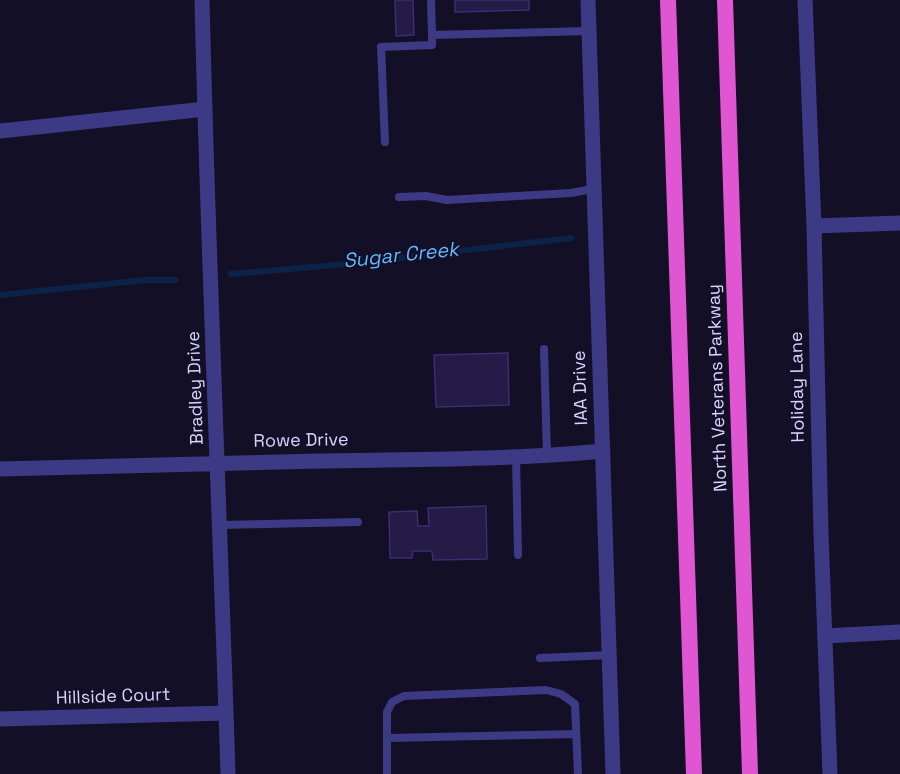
<!DOCTYPE html>
<html>
<head>
<meta charset="utf-8">
<style>
	body { margin:0 }
	canvas { display:block; background:#130f26 }
</style>
</head>
<body>
<canvas width="900" height="774"></canvas>
<script>
const c = document.querySelector('canvas').getContext('2d');
c.lineJoin = 'round';
function stroke(path, color, width, dash) { c.strokeStyle = color; c.lineWidth = width; c.lineCap = dash ? 'butt' : 'round'; c.setLineDash(dash || []); c.stroke(path); }
function fill(path, color) { c.fillStyle = color; c.fill(path, 'evenodd'); }
function write(font, color, halo, rows, align = 'center') {
  c.font = font + ' "Space Grotesk",sans-serif'; c.lineWidth = 4.5; c.setLineDash([]); c.textBaseline = 'middle'; c.strokeStyle = halo; c.fillStyle = color; for (const [text, x, y, turn = 0] of rows) {
    c.save(); c.translate(x, y); c.rotate((+turn || 0) * Math.PI / 180); c.textAlign = isNaN(turn) ? turn : align; if (halo) c.strokeText(text, 0, 0); c.fillText(text, 0, 0); c.restore();
  }
}
const stream = new Path2D(`
	M 231,274 L 347,264 L 571,238
	M 0,295 L 146,280 L 176,280`);
const building = new Path2D(`
	M 395,0 L 413,0 L 414,35 L 396,36 Z
	M 455,0 L 529,0 L 529,10 L 455,12 Z
	M 508,353 L 509,405 L 436,407 L 434,355 Z
	M 486,506 L 487,559 L 433,560 L 432,551 L 413,551 L 412,558 L 390,558 L 389,512 L 417,511 L 418,526 L 429,526 L 428,508 Z`);
const service = new Path2D(`
	M 431,0 L 432,35 L 589,31
	M 385,142 L 381,47 L 432,45 L 432,35
	M 399,197 L 426,196 L 447,200 L 571,193 L 593,189
	M 544,349 L 547,456
	M 516,457 L 518,555
	M 220,525 L 358,522
	M 540,658 L 610,655
	M 387,738 L 576,734
	M 387,774 L 387,712 L 392,702 L 404,696 L 546,690 L 561,694 L 575,704 L 578,774`);
const minor = new Path2D(`
	M 202,0 C 208,258 220,516 228,774
	M 805,0 L 814,226 L 821,534 L 830,774
	M 0,131 L 205,109
	M 814,226 L 900,223
	M 0,469 C 107,467 213,463 320,461 C 414,459 509,460 603,451
	M 825,636 L 900,632
	M 0,719 L 226,713`);
const tertiary = new Path2D(`
	M 588,0 L 613,774`);
const trunk = new Path2D(`
	M 668,0 L 694,774
	M 725,0 L 750,774`);
const streetNames = [
	["Holiday Lane",798,387,-91],
	["Bradley Drive",196,388,-92],
	["IAA Drive",581,388,-92],
	["North Veterans Parkway",718,388,-92],
	["Rowe Drive",301,441,-1],
	["Hillside Court",113,697,-2]
];
const waterNames = [
	["Sugar Creek",401,256,-6]
];
stroke(stream, '#0c2248', 6);
fill(building, '#241b47');
stroke(building, '#3b2d73', 1.5);
stroke(service, '#3d3a85', 8);
stroke(minor, '#3d3a85', 15);
stroke(tertiary, '#3d3a85', 15);
stroke(trunk, '#e055d1', 16);
write('18px', '#d9d4ff', '#130f26', streetNames);
write('italic 20px', '#62b6ff', '#130f26', waterNames);
</script>
</body>
</html>
